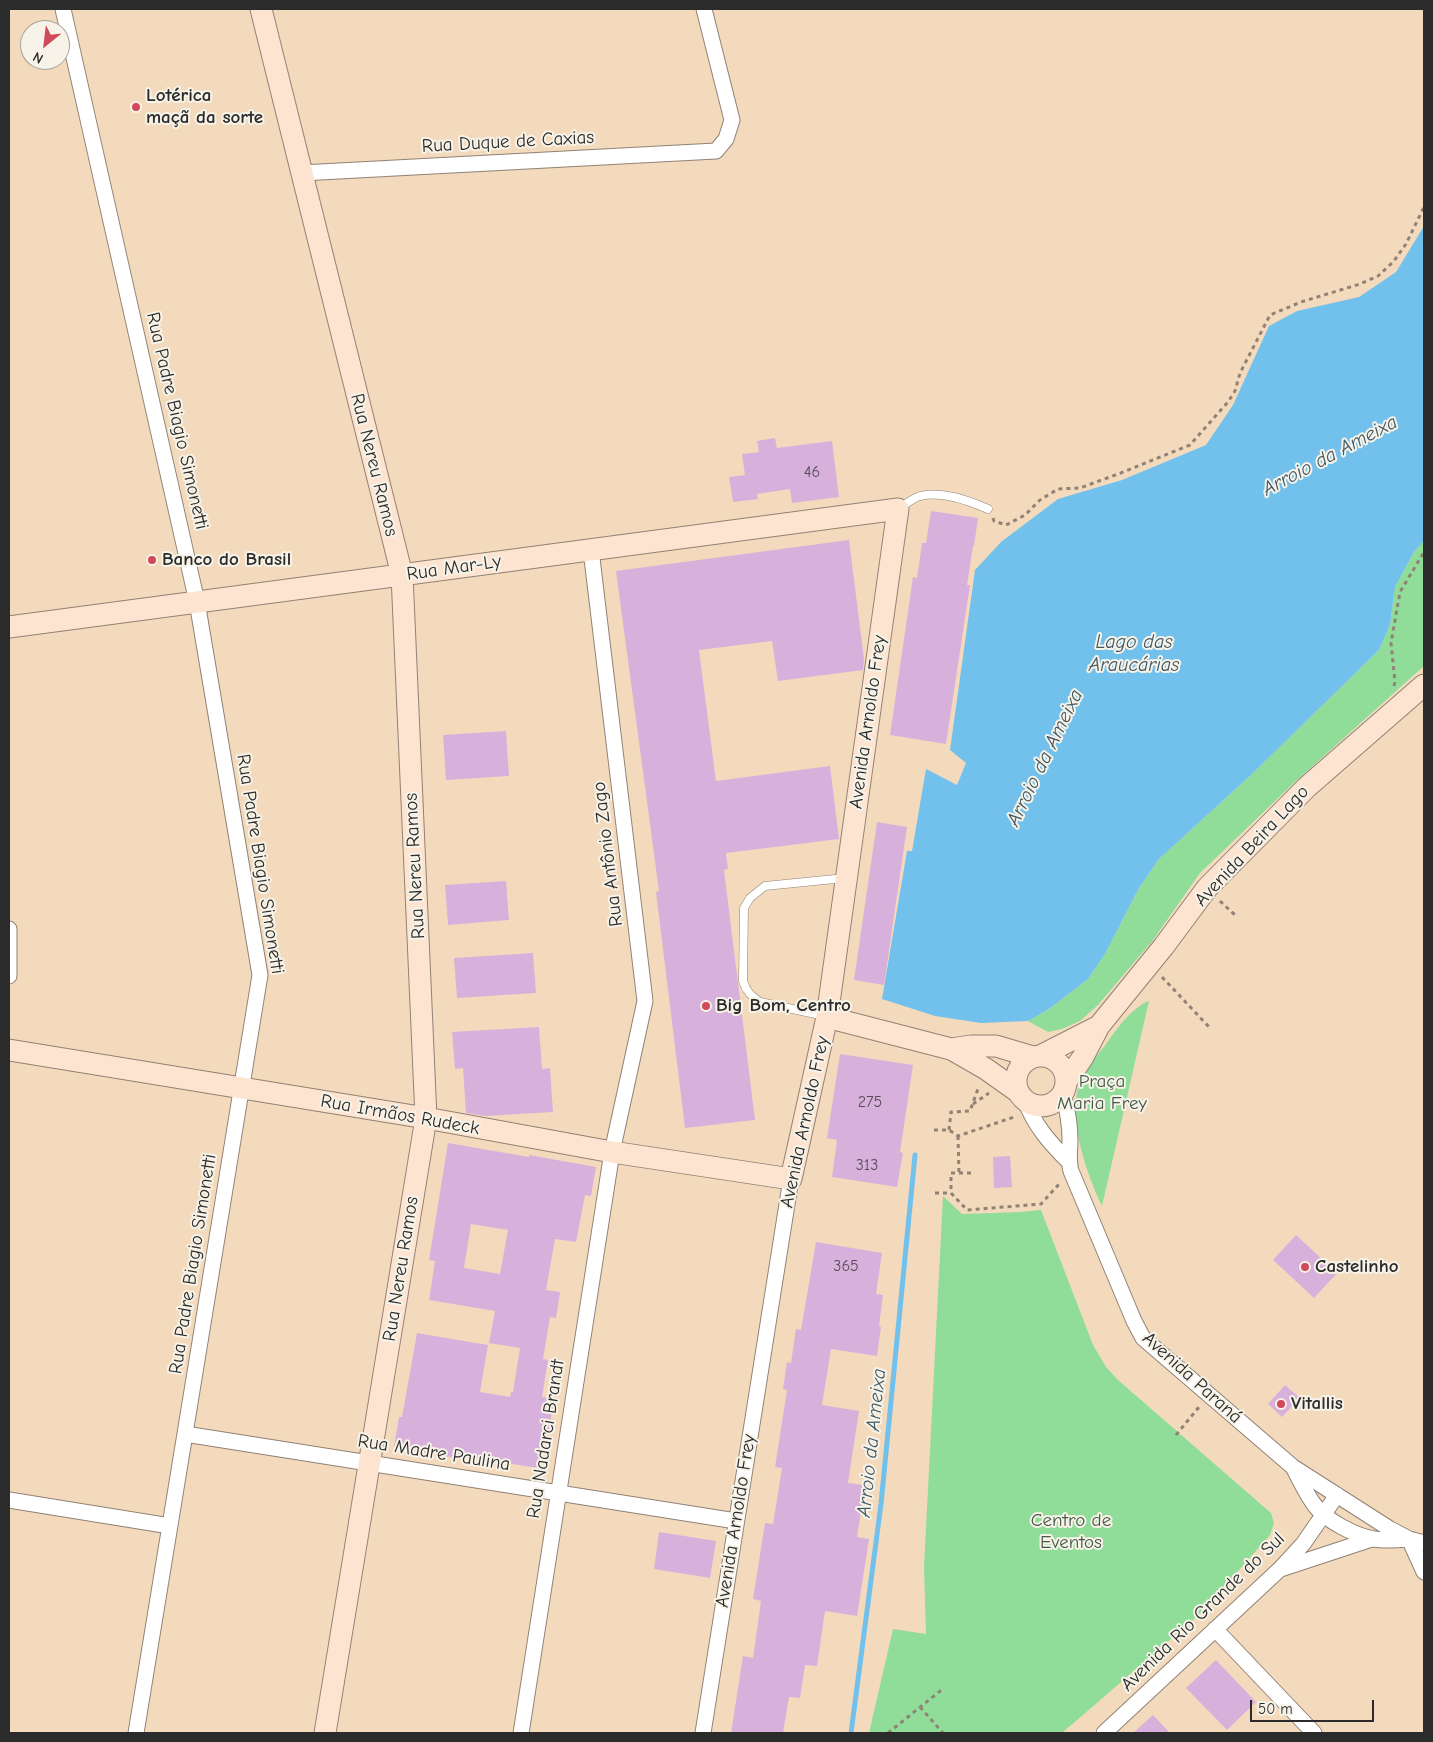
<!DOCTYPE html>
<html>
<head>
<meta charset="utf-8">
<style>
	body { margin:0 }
	#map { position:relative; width:1433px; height:1742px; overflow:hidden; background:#f4dabd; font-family:"Comic Neue",sans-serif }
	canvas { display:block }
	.frame { position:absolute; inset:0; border:10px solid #2b2b2b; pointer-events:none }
	.north { position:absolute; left:20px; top:20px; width:50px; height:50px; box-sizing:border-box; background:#f7f3e8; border:1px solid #a5a39c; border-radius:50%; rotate:209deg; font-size:14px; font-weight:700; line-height:20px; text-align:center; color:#2b2b2b }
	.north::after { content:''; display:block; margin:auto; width:18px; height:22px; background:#d1495b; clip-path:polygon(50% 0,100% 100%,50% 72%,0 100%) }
	.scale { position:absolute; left:1250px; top:1700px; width:124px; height:22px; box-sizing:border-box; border:2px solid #2b2b2b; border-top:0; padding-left:6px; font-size:15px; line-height:18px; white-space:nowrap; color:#2b2b2b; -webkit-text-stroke:4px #f7f3e8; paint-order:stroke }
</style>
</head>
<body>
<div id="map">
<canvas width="1433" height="1742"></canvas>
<div class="frame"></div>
<div class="north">N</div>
<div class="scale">50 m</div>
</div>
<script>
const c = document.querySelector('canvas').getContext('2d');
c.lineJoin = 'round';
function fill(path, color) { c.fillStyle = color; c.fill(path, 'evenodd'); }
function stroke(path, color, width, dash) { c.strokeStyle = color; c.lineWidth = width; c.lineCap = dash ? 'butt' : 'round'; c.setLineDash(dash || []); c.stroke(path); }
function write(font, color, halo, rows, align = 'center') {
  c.font = font + ' "Comic Neue",sans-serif'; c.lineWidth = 4; c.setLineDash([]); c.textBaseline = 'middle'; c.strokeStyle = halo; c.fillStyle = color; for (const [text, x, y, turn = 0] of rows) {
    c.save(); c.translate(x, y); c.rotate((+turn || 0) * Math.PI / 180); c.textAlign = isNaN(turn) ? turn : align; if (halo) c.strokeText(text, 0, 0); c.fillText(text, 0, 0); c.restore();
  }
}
const green = new Path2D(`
	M 1424,541 L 1424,666 L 1297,780 L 1200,873 L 1153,940 L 1098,1005 L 1080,1021 L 1062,1029 L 1048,1032 L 1028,1021 L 1049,1009 L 1088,979 L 1105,954 L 1139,888 L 1159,859 L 1251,775 L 1379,650 L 1390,625 L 1395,587 L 1414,552 Z
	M 1149,1001 L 1102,1206 C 1086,1173 1067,1117 1080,1081 C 1086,1066 1100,1053 1109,1040 C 1118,1027 1134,1006 1149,1001 Z
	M 943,1196 L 962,1214 L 1021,1212 L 1041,1210 L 1093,1345 L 1106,1367 L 1118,1380 L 1271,1513 L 1274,1523 L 1270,1535 L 1200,1614 L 1062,1733 L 869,1733 L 893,1629 L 926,1634 L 924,1567 Z`);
const water = new Path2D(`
	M 1424,226 L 1424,541 L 1414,552 L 1395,587 L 1390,625 L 1379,650 L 1251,775 L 1159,859 L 1139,888 L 1105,954 L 1088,979 L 1049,1009 L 1028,1021 L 981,1023 L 935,1016 L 882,999 L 907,851 L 912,851 L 926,769 L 957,785 L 966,763 L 950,750 L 975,570 L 1001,542 L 1058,499 L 1122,480 L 1206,445 L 1233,405 L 1269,326 L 1297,311 L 1359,297 L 1396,272 Z`);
const stream = new Path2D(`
	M 851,1733 L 881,1504 L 915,1155`);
const building = new Path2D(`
	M 775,438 L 777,448 L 832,441 L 839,497 L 792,503 L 790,489 L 757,494 L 758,499 L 733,502 L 729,477 L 745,475 L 742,454 L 759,452 L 757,441 Z
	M 931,511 L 978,518 L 974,546 L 973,546 L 967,585 L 970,585 L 946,744 L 890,735 L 913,577 L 917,578 L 922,543 L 926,543 Z
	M 849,540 L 864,659 L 863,670 L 778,681 L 772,641 L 699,650 L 716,781 L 830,766 L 839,839 L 726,853 L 728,869 L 724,870 L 755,1120 L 685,1128 L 656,892 L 659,891 L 616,571 Z
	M 506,731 L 509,776 L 446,780 L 443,735 Z
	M 877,822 L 907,827 L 884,985 L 854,980 Z
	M 506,881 L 509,920 L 448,925 L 445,885 Z
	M 533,953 L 536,993 L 457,998 L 454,958 Z
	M 539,1027 L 542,1069 L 550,1068 L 553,1112 L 486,1116 L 466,1113 L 463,1068 L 455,1069 L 452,1032 Z
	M 840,1054 L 913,1065 L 900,1152 L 903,1153 L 897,1187 L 832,1177 L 837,1140 L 827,1138 Z
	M 448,1143 L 529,1157 L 529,1155 L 596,1167 L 591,1196 L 585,1195 L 576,1242 L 555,1239 L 546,1290 L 560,1292 L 556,1318 L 550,1317 L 543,1359 L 548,1360 L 542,1397 L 554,1399 L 548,1436 L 544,1436 L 538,1468 L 467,1457 L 466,1460 L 394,1447 L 399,1417 L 402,1417 L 417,1333 L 488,1345 L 480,1392 L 510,1397 L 511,1392 L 513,1392 L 520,1348 L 489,1343 L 495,1311 L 429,1300 L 435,1261 L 429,1260 ZM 471,1224 L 508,1230 L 500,1274 L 464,1268 Z
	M 1010,1156 L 1012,1187 L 994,1188 L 993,1157 Z
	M 1296,1235 L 1337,1273 L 1314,1298 L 1273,1260 Z
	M 816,1242 L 882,1253 L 876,1294 L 883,1295 L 879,1326 L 881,1327 L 877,1356 L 831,1349 L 822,1405 L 859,1411 L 848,1483 L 865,1485 L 857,1537 L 869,1539 L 857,1616 L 825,1611 L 817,1666 L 805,1665 L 800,1698 L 789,1697 L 783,1733 L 731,1733 L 743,1656 L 753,1658 L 761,1601 L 753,1599 L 765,1523 L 773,1524 L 782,1468 L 775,1467 L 787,1390 L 783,1389 L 787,1362 L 791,1363 L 796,1329 L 801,1330 Z
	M 1285,1385 L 1300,1398 L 1282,1417 L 1268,1404 Z
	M 659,1532 L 716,1541 L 710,1578 L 654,1569 Z
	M 1216,1660 L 1256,1702 L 1227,1730 L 1186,1688 Z
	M 1153,1715 L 1170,1733 L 1133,1733 Z`);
const path = new Path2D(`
	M 993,518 L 994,521 L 1006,525 L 1025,515 L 1040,500 L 1058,489 L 1080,488 L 1118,474 L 1190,445 L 1228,402 L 1235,391 L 1240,373 L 1270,315 L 1301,302 L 1360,284 L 1378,276 L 1394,261 L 1406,244 L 1424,207
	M 1394,686 L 1395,682 L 1391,643 L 1400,592 L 1424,552
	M 1220,901 L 1237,917
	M 1162,977 L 1210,1028
	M 973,1104 L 989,1093
	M 934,1130 L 949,1130 L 958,1136 L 1017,1116
	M 949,1130 L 951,1112 L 970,1111 L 979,1086
	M 958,1136 L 959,1173
	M 971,1173 L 951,1173 L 951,1193 L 967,1210 L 1041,1204 L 1060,1183
	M 935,1193 L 951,1193
	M 1176,1435 L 1199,1407
	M 920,1707 L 943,1733
	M 888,1733 L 944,1688`);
const lane = new Path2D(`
	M 900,508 C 906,504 913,498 920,496 C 943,491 967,500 988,509
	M 825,1016 L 760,1002 C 751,996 746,991 743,981 L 744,908 L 750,898 L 765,886 L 845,878`);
const street = new Path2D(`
	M 63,9 L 197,602 L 260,975 L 136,1733
	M 301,173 L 716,151 L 726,139 L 732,120 L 704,9
	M 9,929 L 9,976
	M 1063,1093 C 1067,1108 1070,1124 1070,1140 C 1070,1151 1068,1160 1071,1171 L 1134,1321 L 1143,1338 L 1293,1467 L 1390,1529 L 1409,1539 L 1424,1543
	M 1026,1102 C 1034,1125 1051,1144 1068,1161
	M 185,1434 L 736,1521
	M 1294,1469 C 1301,1482 1307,1496 1316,1507 C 1327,1521 1356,1536 1374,1539 C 1385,1541 1397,1540 1409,1539
	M 9,1500 L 170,1526
	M 1409,1539 L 1424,1572
	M 1281,1569 L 1372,1539
	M 1215,1629 L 1314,1733
	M 521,1733 L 612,1152 L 645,1001 L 591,550
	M 703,1733 L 791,1179
	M 1104,1733 L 1280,1569 L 1303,1544 L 1337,1495`);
const secondary = new Path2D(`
	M 261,9 L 402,575 L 426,1118 L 325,1733
	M 9,627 L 898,509 L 827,1017 L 791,1179 L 612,1152 L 426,1118 L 9,1050
	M 827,1017 L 951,1049 L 986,1069 L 1017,1091
	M 951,1049 L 971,1046 L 996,1046 L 1033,1057
	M1016 1081a25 25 0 1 1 50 0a25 25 0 1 1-50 0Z
	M 1040,1056 L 1099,1026
	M 1066,1082 L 1083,1057 L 1099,1026 L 1164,946 L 1207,888 L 1307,787 L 1424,685`);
const markers = [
	[136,107,5,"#d1495b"],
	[152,560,5,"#d1495b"],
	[706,1006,5,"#d1495b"],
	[1305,1267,5,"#d1495b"],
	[1281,1404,5,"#d1495b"]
];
const numberNames = [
	["46",812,472],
	["275",870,1102],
	["313",867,1165],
	["365",846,1266]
];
const poiNames = [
	["Lotérica",146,96],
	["maçã da sorte",146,118],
	["Banco do Brasil",162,560],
	["Big Bom, Centro",716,1006],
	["Castelinho",1315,1267],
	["Vitallis",1291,1404]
];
const streetNames = [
	["Rua Duque de Caxias",508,142,-3],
	["Rua Padre Biagio Simonetti",177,421,77],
	["Rua Nereu Ramos",374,465,76],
	["Rua Mar-Ly",454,568,-8],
	["Avenida Arnoldo Frey",868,722,-82],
	["Avenida Beira Lago",1252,846,-47],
	["Rua Antônio Zago",608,854,-97],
	["Rua Padre Biagio Simonetti",260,864,81],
	["Rua Nereu Ramos",415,866,-93],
	["Rua Irmãos Rudeck",400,1115,10],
	["Avenida Arnoldo Frey",805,1122,-78],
	["Rua Padre Biagio Simonetti",193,1264,-81],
	["Rua Nereu Ramos",401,1269,-81],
	["Avenida Paraná",1192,1378,42],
	["Rua Nadarci Brandt",546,1439,-81],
	["Rua Madre Paulina",434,1453,9],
	["Avenida Arnoldo Frey",736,1521,-81],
	["Avenida Rio Grande do Sul",1203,1612,-44]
];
const parkNames = [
	["Praça",1102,1082],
	["Maria Frey",1102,1104],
	["Centro de",1071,1521],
	["Eventos",1071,1543]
];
const waterNames = [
	["Arroio da Ameixa",1330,456,-28],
	["Lago das",1134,642],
	["Araucárias",1134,665],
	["Arroio da Ameixa",1045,758,-64],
	["Arroio da Ameixa",872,1443,-84]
];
fill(green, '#90dd9a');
fill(water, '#72c1ed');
stroke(stream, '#72c1ed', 5);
fill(building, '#d7b1dc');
stroke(lane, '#908274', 9);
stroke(street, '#908274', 17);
stroke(secondary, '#908274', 23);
stroke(path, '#908274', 3, [4, 4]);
stroke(lane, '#fff', 8);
stroke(street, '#fff', 15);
stroke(secondary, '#fde4d1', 21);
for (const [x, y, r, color] of markers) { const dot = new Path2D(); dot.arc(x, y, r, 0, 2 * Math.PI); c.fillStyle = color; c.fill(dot); stroke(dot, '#f7f3e8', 2); }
write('16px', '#564c57', null, numberNames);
write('bold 19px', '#2b2b2b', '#f7f3e8', poiNames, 'left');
write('19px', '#2b2b2b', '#f7f3e8', streetNames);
write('19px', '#445847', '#f7f3e8', parkNames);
write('italic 20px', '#405865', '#f7f3e8', waterNames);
</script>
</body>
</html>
